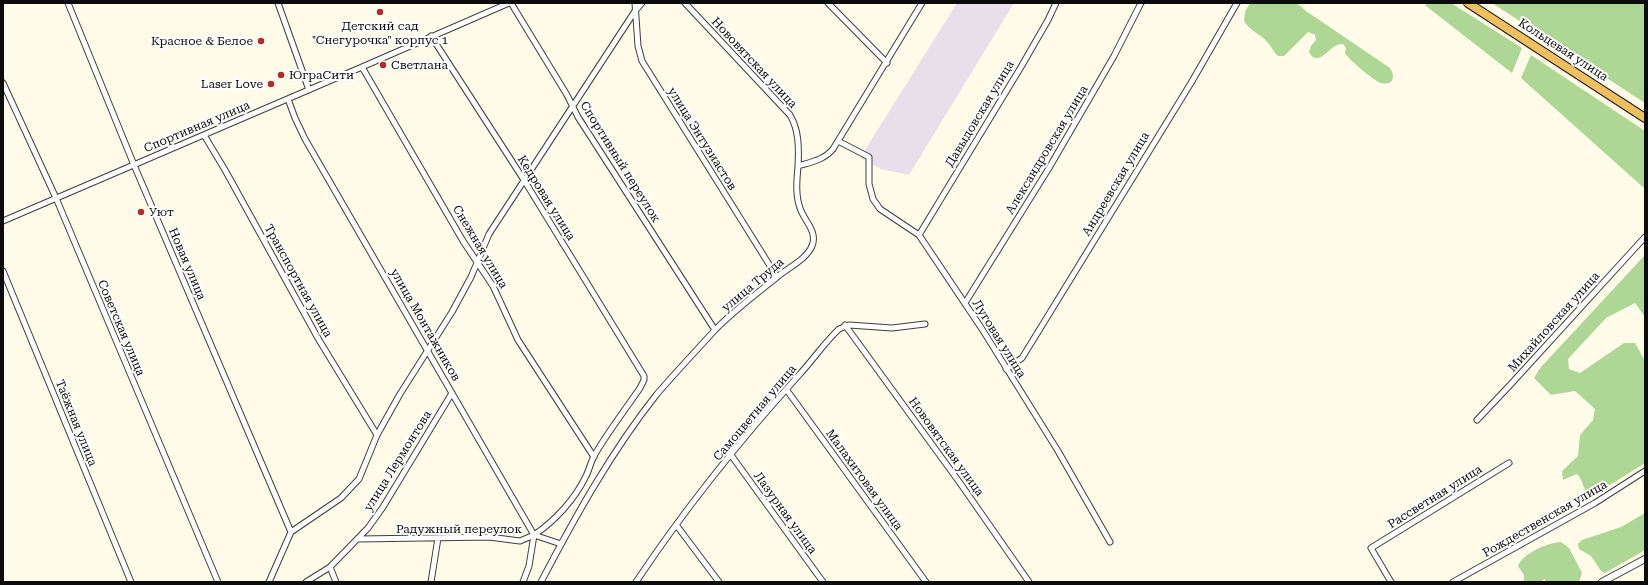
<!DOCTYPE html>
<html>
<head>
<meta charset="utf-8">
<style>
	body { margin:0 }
	#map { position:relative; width:1648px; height:585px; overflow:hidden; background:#fefbe9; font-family:"Roboto Serif",serif }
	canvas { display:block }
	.frame { position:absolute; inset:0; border:4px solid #0b0b0b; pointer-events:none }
</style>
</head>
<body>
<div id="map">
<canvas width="1648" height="585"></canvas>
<div class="frame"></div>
</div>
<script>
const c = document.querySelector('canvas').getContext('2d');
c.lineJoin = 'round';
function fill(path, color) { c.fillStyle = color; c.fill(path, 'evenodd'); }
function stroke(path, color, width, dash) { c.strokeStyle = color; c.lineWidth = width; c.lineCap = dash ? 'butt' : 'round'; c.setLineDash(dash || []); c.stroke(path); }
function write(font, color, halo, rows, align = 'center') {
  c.font = font + ' "Roboto Serif",serif'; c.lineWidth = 4; c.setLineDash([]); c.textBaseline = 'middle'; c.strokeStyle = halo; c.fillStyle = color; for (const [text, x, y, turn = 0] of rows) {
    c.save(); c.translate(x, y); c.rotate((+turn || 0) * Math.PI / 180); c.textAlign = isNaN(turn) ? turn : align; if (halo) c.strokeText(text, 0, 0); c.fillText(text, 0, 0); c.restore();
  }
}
const industrial = new Path2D(`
	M 957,3 L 1014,3 L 909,175 L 881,169 L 860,158 Z`);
const forest = new Path2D(`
	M 1250,3 L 1297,3 L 1306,11 L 1390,68 C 1396,77 1393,86 1381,83 C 1374,81 1348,59 1345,53 L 1346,48 L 1343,44 C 1341,44 1339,44 1337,45 C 1329,48 1317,68 1309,52 L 1311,46 L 1316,40 L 1315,35 L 1308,32 L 1284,56 L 1278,56 C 1273,52 1272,47 1268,43 C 1261,34 1250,31 1244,21 L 1245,12 Z
	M 1425,3 L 1451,3 L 1522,48 L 1512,73 L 1426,6 Z
	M 1492,3 L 1645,3 L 1645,103 Z
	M 1531,55 L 1645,131 L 1645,189 L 1521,78 Z
	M 1645,255 L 1645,317 L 1635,303 L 1606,318 L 1568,359 L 1569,369 L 1580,373 L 1624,343 L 1635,343 L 1645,361 L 1645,463 L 1591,497 C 1583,492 1584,481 1577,474 L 1563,480 L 1562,471 L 1578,456 L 1580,435 L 1593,420 L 1595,409 L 1575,391 L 1551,395 L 1534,378 L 1541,367 Z
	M 1645,513 L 1645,550 L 1605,573 L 1601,571 L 1591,556 L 1579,549 L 1578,544 L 1582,540 L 1621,527 Z
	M 1561,542 L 1569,548 L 1582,573 L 1579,582 L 1546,582 L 1545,579 L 1540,582 L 1522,582 L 1524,580 L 1524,575 L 1518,566 C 1523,553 1547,543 1561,542 Z`);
const minor = new Path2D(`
	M 68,3 L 134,165 L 291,532
	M 278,3 L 309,90
	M 511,3 L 567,95 L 578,117 L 715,330
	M 635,3 L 638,46 L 642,61 L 777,277
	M 685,3 L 790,115 C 799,130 799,148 798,166
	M 828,3 L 887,63
	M 431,36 L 524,180 L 644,376 L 644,380 L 640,388 C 625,410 607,433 594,456 C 591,462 589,470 586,476 C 575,499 555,521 534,535 L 529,566 L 523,582
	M 362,67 L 463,241 L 493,286 L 518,340 L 594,457
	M 3,83 L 56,198 L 218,582
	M 288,99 L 295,118 L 305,139 L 534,535 L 561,544
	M 204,135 L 225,170 L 319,340 L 377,435
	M 838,141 L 869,157 L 869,184 L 873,199 L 880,209 L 919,235 L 982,329 L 1058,451 L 1110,542
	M 3,221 L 362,67 L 509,3
	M 919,235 L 1021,67 L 1048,20 L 1056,3
	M 3,271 L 131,582
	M 965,303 L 1049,168 L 1114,56 L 1141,3
	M 845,325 L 960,483 L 1029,582
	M 1006,369 L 1022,358 L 1191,83 L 1237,3
	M 786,389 L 926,582
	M 1477,420 L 1511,384 L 1645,237
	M 731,455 L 823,582
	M 677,526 L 719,582
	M 359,539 L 489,537 L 520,541 L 534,535
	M 330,567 L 336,582
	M 269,582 L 291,532 L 341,498 L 359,479 L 377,435 L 400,394 L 452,312 L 471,277 L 489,234 L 635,11 L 642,3
	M 306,582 L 330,567 L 368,528 L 383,507 L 452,393
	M 431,582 L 438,538
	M 541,582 C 575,517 611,452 657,394 C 675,373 695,352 714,331 C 731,313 756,294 776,278 C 787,268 806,260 812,246 C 818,231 804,221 800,208 C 795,194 797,179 798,166 C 811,162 824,160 833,149 L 922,3
	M 636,582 C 684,510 741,439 799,375 C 813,360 824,343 839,329 L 849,325 L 892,328 L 925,324
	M 1391,582 L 1371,548 L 1509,463
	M 1453,582 L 1595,503 L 1645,471`);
const tertiary = new Path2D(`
	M 1602,582 L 1645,559`);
const trunk = new Path2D(`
	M 1468,3 L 1645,118`);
const markers = [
	[380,12,4,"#b42c29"],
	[261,41,4,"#b42c29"],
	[383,65,4,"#b42c29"],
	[281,75,4,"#b42c29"],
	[271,84,4,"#b42c29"],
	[141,212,4,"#b42c29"]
];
const poiNames = [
	["Детский сад",380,26,"center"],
	["\"Снегурочка\" корпус 1",380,40,"center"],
	["Красное & Белое",253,41,"right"],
	["Светлана",391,65],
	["ЮграСити",289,75],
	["Laser Love",263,84,"right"],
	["Уют",149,212]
];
const streetNames = [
	["Кольцевая улица",1563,50,33],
	["Нововятская улица",754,63,47],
	["Давыдовская улица",980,114,-59],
	["Спортивная улица",197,127,-23],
	["улица Энтузиастов",702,139,58],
	["Александровская улица",1047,150,-59],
	["Спортивный переулок",620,162,58],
	["Андреевская улица",1116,184,-59],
	["Кедровая улица",546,198,58],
	["Снежная улица",480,247,59],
	["Новая улица",187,264,67],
	["Транспортная улица",298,281,61],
	["улица Труда",753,285,-40],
	["Михайловская улица",1554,322,-48],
	["улица Монтажников",425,325,60],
	["Советская улица",121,328,67],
	["Луговая улица",999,339,58],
	["Самоцветная улица",755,413,-50],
	["Таёжная улица",76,423,68],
	["Нововятская улица",946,447,54],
	["улица Лермонтова",398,461,-58],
	["Малахитовая улица",864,480,54],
	["Рассветная улица",1435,497,-32],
	["Лазурная улица",785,513,54],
	["Рождественская улица",1545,519,-30],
	["Радужный переулок",459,529]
];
fill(industrial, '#e9dfea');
fill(forest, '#aed695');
stroke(minor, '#3e3e3e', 7);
stroke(tertiary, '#3e3e3e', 8);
stroke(trunk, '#1c1c1c', 10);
stroke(minor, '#fff', 5);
stroke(tertiary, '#fff', 6);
stroke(trunk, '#f1c05e', 8);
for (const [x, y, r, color] of markers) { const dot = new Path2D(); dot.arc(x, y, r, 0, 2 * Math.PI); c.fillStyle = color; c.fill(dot); stroke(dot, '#fff', 1.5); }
write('12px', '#0b0b0b', '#fff', poiNames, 'left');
write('12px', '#0b0b0b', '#fff', streetNames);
</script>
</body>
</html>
